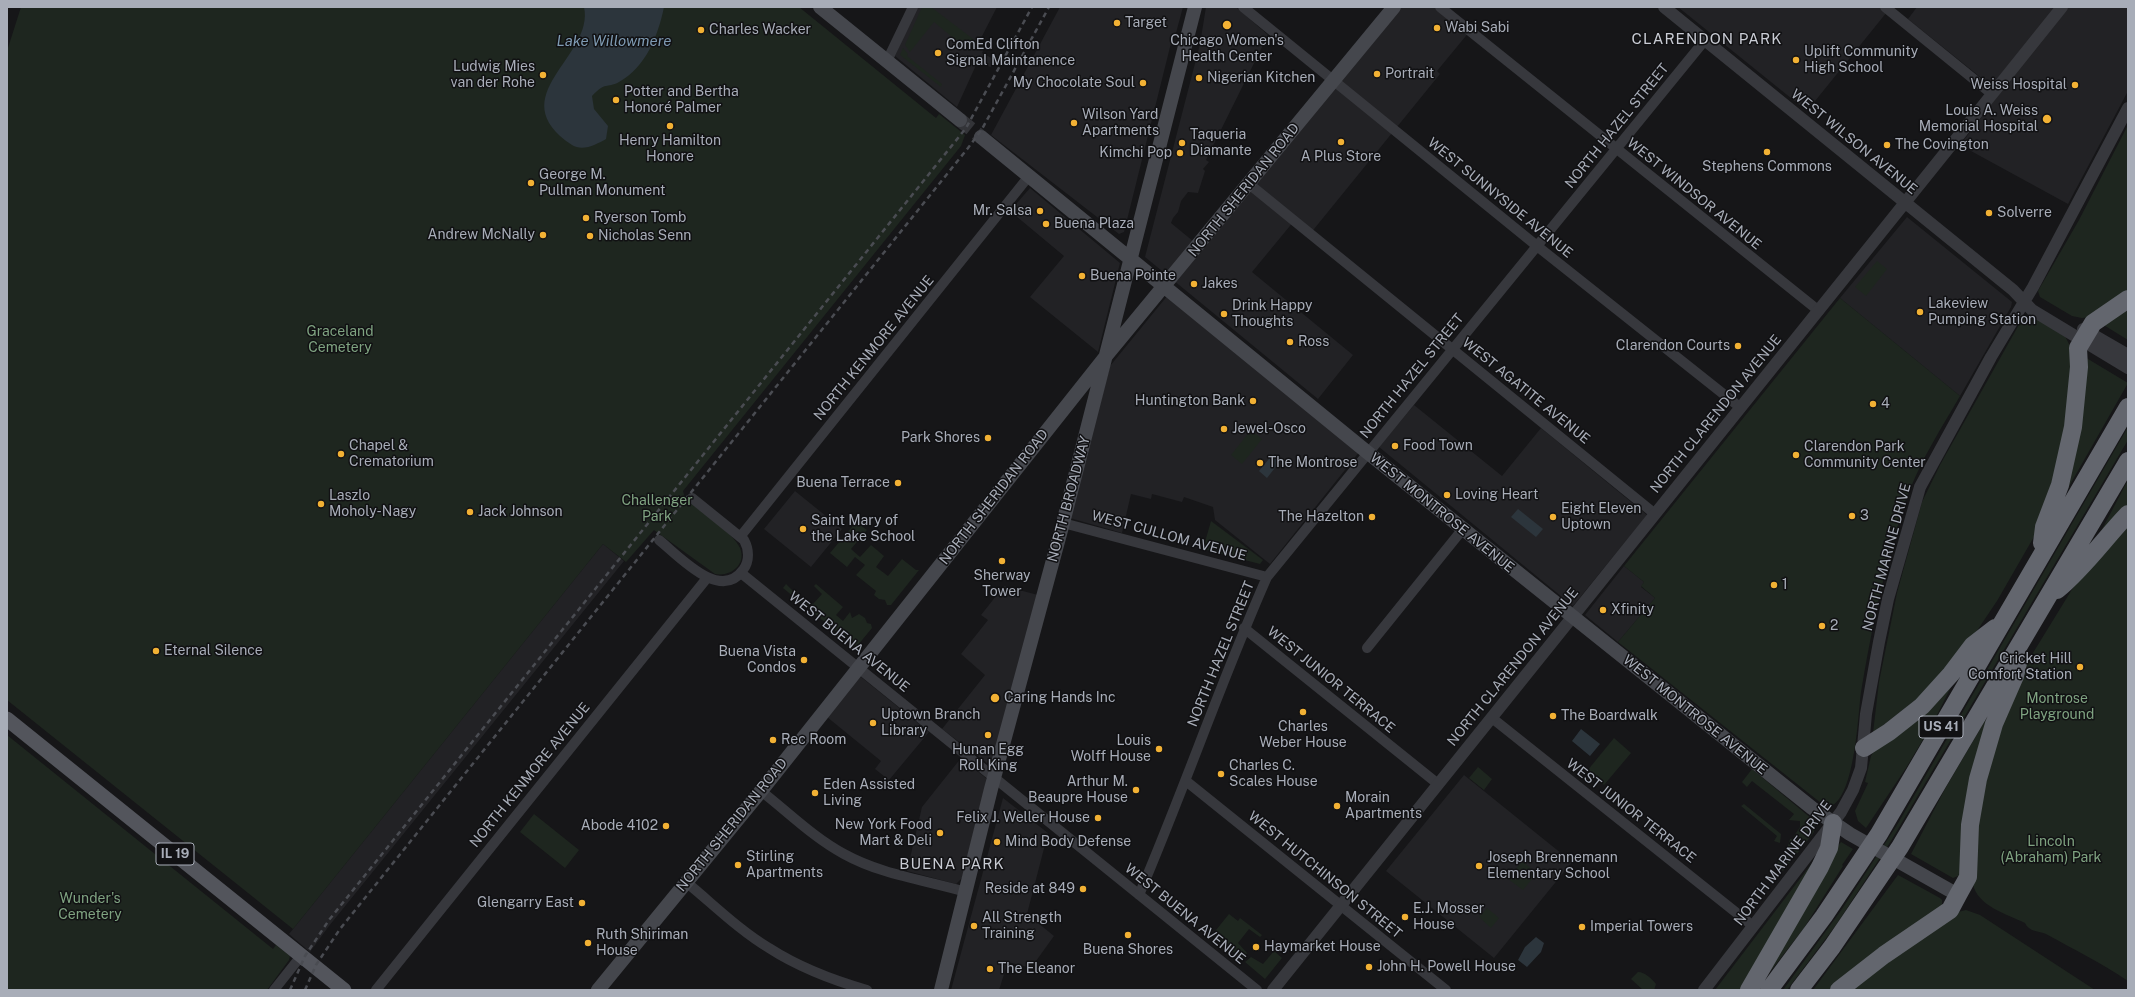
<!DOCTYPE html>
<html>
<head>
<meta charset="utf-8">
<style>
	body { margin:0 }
	#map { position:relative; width:2135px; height:997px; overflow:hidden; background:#161618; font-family:"Public Sans",sans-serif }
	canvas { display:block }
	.frame { position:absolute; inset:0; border:8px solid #a8adb8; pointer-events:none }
</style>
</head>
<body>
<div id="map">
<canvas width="2135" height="997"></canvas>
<div class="frame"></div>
</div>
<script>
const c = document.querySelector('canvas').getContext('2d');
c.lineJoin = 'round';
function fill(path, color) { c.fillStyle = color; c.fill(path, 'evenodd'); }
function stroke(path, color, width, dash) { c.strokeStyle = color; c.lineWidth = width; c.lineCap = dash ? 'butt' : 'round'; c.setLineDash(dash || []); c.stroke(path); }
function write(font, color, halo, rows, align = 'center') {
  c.font = font + ' "Public Sans",sans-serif'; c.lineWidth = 3; c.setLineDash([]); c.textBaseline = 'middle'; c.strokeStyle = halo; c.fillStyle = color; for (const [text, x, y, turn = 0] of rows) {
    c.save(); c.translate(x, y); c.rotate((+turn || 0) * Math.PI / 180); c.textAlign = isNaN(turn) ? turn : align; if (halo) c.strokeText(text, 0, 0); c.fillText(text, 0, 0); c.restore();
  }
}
const built = new Path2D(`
	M 916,7 L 997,7 L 979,42 L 985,47 L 982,53 L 995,60 L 991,67 L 977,63 L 957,107 L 895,56 Z
	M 1060,7 L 1183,7 L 1176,33 L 1173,35 L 1124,232 L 1119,234 L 991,135 Z
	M 1206,7 L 1236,7 L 1268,35 L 1206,160 L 1209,162 L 1203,169 L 1205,171 L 1198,193 L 1188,192 L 1181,201 L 1178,212 L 1173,218 L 1171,223 L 1199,246 L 1394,7 L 1440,7 L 1470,31 L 1437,71 L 1440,74 L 1310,234 L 1294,221 L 1252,272 L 1353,355 L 1318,399 L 1145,257 L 1200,44 Z
	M 1678,7 L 1891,7 L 1807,111 Z
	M 1917,7 L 2128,7 L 2128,91 L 2068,204 L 1960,145 L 2000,93 L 1908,19 Z
	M 1030,188 L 1120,263 L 1098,352 L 1030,297 L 1064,256 L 1010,211 Z
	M 1907,217 L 2012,302 L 2011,307 L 1960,396 L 1840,298 Z
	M 1168,295 L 1360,451 L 1270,564 L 1215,520 L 1213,507 L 1184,497 L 1182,502 L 1152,494 L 1151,499 L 1131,494 L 1122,533 L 1070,518 L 1110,366 Z
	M 1414,405 L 1502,476 L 1541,428 L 1647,515 L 1573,606 L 1379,447 Z
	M 795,491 L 842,529 L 811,567 L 764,529 Z
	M 603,544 L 624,561 L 329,926 L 310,952 L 289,934 Z
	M 1624,566 L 1644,582 L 1641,587 L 1655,598 L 1618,642 L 1585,615 Z
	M 1004,586 L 1038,595 L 994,758 L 987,763 L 942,729 L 985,675 L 961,654 L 988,620 L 981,615 Z
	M 861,677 L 929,732 L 889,780 L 875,769 L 881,761 L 827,717 L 858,678 Z
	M 961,758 L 987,779 L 962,878 L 956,884 L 907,871 L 922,807 Z
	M 1464,775 L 1572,862 L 1494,958 L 1386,871 Z
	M 1003,798 L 1048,833 L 1027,914 L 1054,936 L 1031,968 L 1008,962 L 999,990 L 951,990 Z`);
const green = new Path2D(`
	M 21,7 L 799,7 L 936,118 L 939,114 L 965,135 L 961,146 L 683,491 L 685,498 C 699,511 733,532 740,548 C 747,565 730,577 715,574 L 654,530 L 626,562 L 603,544 L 293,929 L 7,700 L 7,51 Z
	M 922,7 L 931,7 L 977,42 L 969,51 L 934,22 L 910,52 L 905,45 Z
	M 903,48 L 908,54 L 907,56 L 942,84 L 941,87 L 900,55 Z
	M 2128,125 L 2128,293 L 2090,317 L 2082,318 L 2072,316 L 2040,297 L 2038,291 L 2079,220 Z
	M 1877,261 L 1887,269 L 1866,296 L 1855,287 Z
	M 1840,298 L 1960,396 C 1942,427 1922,458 1909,492 C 1903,505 1900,519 1896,532 C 1881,584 1870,638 1861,692 C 1858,713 1855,807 1826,807 L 1618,642 L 1655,598 L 1641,586 L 1644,582 L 1624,566 Z
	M 2128,304 L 2128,340 L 2102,324 Z
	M 2030,315 L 2065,336 L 2072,350 L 2068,425 L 2039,528 L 1997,601 L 1964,650 L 1935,685 L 1873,733 L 1879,682 L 1897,593 L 1922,502 L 1940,465 L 2021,321 L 2025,316 Z
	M 2083,356 L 2128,383 L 2059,504 Z
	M 2128,427 L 2128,440 L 1891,841 L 1836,925 L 1787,990 L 1783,990 L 1842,909 L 1897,825 Z
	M 1251,430 L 1262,439 L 1242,464 L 1231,455 Z
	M 2128,480 L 2128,508 L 2099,535 Z
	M 2128,520 L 2128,981 C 2102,963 2073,949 2046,934 C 2039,931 2029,932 2025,923 C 2007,914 1977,906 1973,884 L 1981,787 L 2020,674 L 2079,578 Z
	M 1211,521 L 1263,560 L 1260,564 L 1203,549 Z
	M 856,522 L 867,530 L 851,549 L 860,557 L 871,545 L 884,556 L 876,567 L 888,576 L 902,559 L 916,570 L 919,570 L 891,605 L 887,605 L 885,600 L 879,599 L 874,595 L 876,591 L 856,575 L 865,565 L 855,557 L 847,567 L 830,553 Z
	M 786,584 L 800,598 L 803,597 L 813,604 L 822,594 L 814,586 L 816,584 L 843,607 L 836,615 L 843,621 L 850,612 L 852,618 L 859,614 L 865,618 L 867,623 L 871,624 L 872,628 L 858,645 L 854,646 L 783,588 Z
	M 1956,677 L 1934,721 L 1906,768 L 1866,828 L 1858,821 L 1855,811 L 1868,783 L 1865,782 L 1871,756 L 1877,746 Z
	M 1996,702 L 1961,872 L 1958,876 L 1953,878 L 1911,854 L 1945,789 Z
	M 7,735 L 273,949 L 276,945 L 290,956 L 289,960 L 267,990 L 7,990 Z
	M 1614,738 L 1631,753 L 1604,785 L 1587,771 Z
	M 1478,767 L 1492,779 L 1484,790 L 1469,778 Z
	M 1752,769 L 1812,819 C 1816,826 1816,829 1812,835 L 1783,871 L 1775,866 L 1786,852 L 1790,839 L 1792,839 L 1800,827 L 1800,821 L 1789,820 L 1794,814 L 1752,781 L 1747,787 L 1742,782 Z
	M 1744,804 L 1781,834 L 1780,843 L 1774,841 L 1777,836 L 1741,806 Z
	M 534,814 L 579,850 L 565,868 L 520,832 Z
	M 1841,842 L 1853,849 L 1842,865 L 1843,866 L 1804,928 L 1756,990 L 1837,847 Z
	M 1522,861 L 1537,873 L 1523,890 L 1508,879 Z
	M 1813,862 L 1744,990 L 1715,990 L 1812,863 Z
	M 1898,875 L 1940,898 L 1942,900 L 1942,906 L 1833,990 L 1813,990 Z
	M 1487,908 L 1499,918 L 1491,928 L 1479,917 Z
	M 1966,910 L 1980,915 L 2095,990 L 1847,990 L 1958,912 Z
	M 1229,914 L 1238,921 L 1240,918 L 1262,935 L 1260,937 L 1249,929 L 1238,943 L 1247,953 L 1243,960 L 1212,935 Z
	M 1274,951 L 1282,958 L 1265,979 L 1245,962 L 1251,957 L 1263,964 Z
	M 1638,972 C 1645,972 1652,979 1656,984 L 1654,990 L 1643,990 L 1631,979 Z`);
const water = new Path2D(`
	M 584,7 L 664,7 C 658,36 646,67 619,82 C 606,89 606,81 592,96 L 594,109 L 608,126 L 606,139 C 597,144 583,152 572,145 C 499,96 595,57 584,7 Z
	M 1273,454 L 1281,460 L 1267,478 L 1259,471 Z
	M 1518,509 L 1543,529 L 1536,537 L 1511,517 Z
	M 1581,729 L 1600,744 L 1590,756 L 1572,741 Z
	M 1536,937 L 1544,943 L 1541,952 L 1527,967 L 1518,960 L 1525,947 Z`);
const secondaryTunnel = new Path2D(`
	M 960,120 L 981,137`);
const minor = new Path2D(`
	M 1243,7 L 1537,246 L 1741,408
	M 1440,7 L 1819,311
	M 1885,7 L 1992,94
	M 887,61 L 913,7
	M 1249,184 L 1655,514
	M 1063,523 L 1267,577
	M 740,537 L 1029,176
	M 659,540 C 679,556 720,602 743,570 C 750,561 749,549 744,540 L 692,498
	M 741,573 L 1257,990
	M 1244,628 L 1438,784
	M 1367,648 L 1462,530
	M 1492,718 L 1753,926
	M 1186,781 L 1446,990
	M 761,791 C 788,812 814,838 844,854 C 882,875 925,880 966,892
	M 686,882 C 713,904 739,930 769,948 C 800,968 832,980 867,990
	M 1139,895 C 1184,790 1221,681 1267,577 L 1705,40
	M 274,990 L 301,956
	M 376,990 L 707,578`);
const tertiary = new Path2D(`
	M 1664,7 L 2013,290 L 2032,310 L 2128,368
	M 2083,329 L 2128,355
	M 1273,990 L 2062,7
	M 1704,990 L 1841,812 L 1853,790 L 1861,768 L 1866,714 L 1879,642 L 1888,599 L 1920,487 L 1991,357 L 2033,287 L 2128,108`);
const secondary = new Path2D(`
	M 820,7 L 960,120
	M 981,137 L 1367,452 L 1812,808 L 1850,834 L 1958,895
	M 598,990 L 761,791 L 1106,356 L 1394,7
	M 941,990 L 991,789 L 1063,523 L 1195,7`);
const primary = new Path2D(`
	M 7,719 L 344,990`);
const motorway = new Path2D(`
	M 2042,543 L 2044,527 L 2060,485 L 2073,427 L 2079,367 L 2078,348 L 2093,323 L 2128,299
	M 2057,590 C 2084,568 2104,539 2128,514
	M 1864,748 L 1889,732 L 1922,706 L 1951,674 L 1973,645 L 1995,628
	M 1749,990 L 1820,867 L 1829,848 L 1833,823
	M 1769,990 L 1824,916 L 1879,834 L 2128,407
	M 1799,990 L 1832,947 L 1900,847 L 2128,461
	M 1839,990 L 1884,955 L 1950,910 L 1958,895 L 1968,877 L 1970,825 L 1978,779 L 1994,724 L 2015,676 L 2018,663`);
const rail = new Path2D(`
	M 290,990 L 305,956 L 329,920 L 966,128 L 1032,7
	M 305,990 L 316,965 L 340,929 L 968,148 L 982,129 L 1049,7`);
const markers = [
	[1117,23,4,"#f2b134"],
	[1227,25,5,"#f2b134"],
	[1437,28,4,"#f2b134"],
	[701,30,4,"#f2b134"],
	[938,53,4,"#f2b134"],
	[1796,60,4,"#f2b134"],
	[1377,74,4,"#f2b134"],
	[543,75,4,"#f2b134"],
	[1199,78,4,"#f2b134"],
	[1143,83,4,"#f2b134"],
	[2075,85,4,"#f2b134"],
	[616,100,4,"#f2b134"],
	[2047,119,5,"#f2b134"],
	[1074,123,4,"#f2b134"],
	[670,126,4,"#f2b134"],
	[1341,142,4,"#f2b134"],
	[1182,143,4,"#f2b134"],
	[1887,145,4,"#f2b134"],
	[1767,152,4,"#f2b134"],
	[1180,153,4,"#f2b134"],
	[531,183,4,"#f2b134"],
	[1040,211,4,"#f2b134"],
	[1989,213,4,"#f2b134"],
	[586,218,4,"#f2b134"],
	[1046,224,4,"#f2b134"],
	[543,235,4,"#f2b134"],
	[590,236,4,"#f2b134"],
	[1082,276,4,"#f2b134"],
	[1194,284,4,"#f2b134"],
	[1920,312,4,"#f2b134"],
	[1224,314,4,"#f2b134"],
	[1290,342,4,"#f2b134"],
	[1738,346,4,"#f2b134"],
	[1253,401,4,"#f2b134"],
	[1873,404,4,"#f2b134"],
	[1224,429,4,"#f2b134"],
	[988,438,4,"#f2b134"],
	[1395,446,4,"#f2b134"],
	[341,454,4,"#f2b134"],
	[1796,455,4,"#f2b134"],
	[1260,463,4,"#f2b134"],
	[898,483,4,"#f2b134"],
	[1447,495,4,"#f2b134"],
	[321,504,4,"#f2b134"],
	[470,512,4,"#f2b134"],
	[1852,516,4,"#f2b134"],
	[1372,517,4,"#f2b134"],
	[1553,517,4,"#f2b134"],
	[803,529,4,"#f2b134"],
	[1002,561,4,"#f2b134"],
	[1774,585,4,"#f2b134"],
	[1603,610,4,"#f2b134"],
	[1822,626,4,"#f2b134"],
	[156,651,4,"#f2b134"],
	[804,660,4,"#f2b134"],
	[2080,667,4,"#f2b134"],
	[995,698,5,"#f2b134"],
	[1303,712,4,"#f2b134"],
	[1553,716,4,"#f2b134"],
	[873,723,4,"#f2b134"],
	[988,735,4,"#f2b134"],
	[773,740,4,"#f2b134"],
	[1159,749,4,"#f2b134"],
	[1221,774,4,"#f2b134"],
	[1136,790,4,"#f2b134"],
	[815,793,4,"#f2b134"],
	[1337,806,4,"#f2b134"],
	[1098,818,4,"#f2b134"],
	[666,826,4,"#f2b134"],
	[940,833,4,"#f2b134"],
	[997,842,4,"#f2b134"],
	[738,865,4,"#f2b134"],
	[1479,866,4,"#f2b134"],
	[1083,889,4,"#f2b134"],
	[582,903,4,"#f2b134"],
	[1405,917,4,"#f2b134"],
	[974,926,4,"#f2b134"],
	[1582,927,4,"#f2b134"],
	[1128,935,4,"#f2b134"],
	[588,943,4,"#f2b134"],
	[1256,947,4,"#f2b134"],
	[1369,967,4,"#f2b134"],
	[990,969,4,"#f2b134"]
];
const shields = [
	[1941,727,44],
	[175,854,38]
];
const shieldNames = [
	["US 41",1941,727],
	["IL 19",175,854]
];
const poiNames = [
	["Target",1125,23],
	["Wabi Sabi",1445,28],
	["Charles Wacker",709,30],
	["Chicago Women's",1227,41,"center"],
	["Health Center",1227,57,"center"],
	["ComEd Clifton",946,45],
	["Signal Maintanence",946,61],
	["Uplift Community",1804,52],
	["High School",1804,68],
	["Ludwig Mies",535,67,"right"],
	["van der Rohe",535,83,"right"],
	["Portrait",1385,74],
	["Nigerian Kitchen",1207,78],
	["My Chocolate Soul",1135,83,"right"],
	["Weiss Hospital",2067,85,"right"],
	["Potter and Bertha",624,92],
	["Honoré Palmer",624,108],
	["Louis A. Weiss",2038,111,"right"],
	["Memorial Hospital",2038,127,"right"],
	["Wilson Yard",1082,115],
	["Apartments",1082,131],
	["Taqueria",1190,135],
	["Diamante",1190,151],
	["Henry Hamilton",670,141,"center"],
	["Honore",670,157,"center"],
	["The Covington",1895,145],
	["Kimchi Pop",1172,153,"right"],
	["A Plus Store",1341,157,"center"],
	["Stephens Commons",1767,167,"center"],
	["George M.",539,175],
	["Pullman Monument",539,191],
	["Mr. Salsa",1032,211,"right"],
	["Solverre",1997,213],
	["Ryerson Tomb",594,218],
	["Buena Plaza",1054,224],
	["Andrew McNally",535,235,"right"],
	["Nicholas Senn",598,236],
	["Buena Pointe",1090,276],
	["Jakes",1202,284],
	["Lakeview",1928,304],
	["Pumping Station",1928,320],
	["Drink Happy",1232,306],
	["Thoughts",1232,322],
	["Ross",1298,342],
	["Clarendon Courts",1730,346,"right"],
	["Huntington Bank",1245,401,"right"],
	["4",1881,404],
	["Jewel-Osco",1232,429],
	["Park Shores",980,438,"right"],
	["Chapel &",349,446],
	["Crematorium",349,462],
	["Food Town",1403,446],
	["Clarendon Park",1804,447],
	["Community Center",1804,463],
	["The Montrose",1268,463],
	["Buena Terrace",890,483,"right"],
	["Loving Heart",1455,495],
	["Laszlo",329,496],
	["Moholy-Nagy",329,512],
	["Eight Eleven",1561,509],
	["Uptown",1561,525],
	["Jack Johnson",478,512],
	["3",1860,516],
	["The Hazelton",1364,517,"right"],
	["Saint Mary of",811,521],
	["the Lake School",811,537],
	["Sherway",1002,576,"center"],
	["Tower",1002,592,"center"],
	["1",1782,585],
	["Xfinity",1611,610],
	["2",1830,626],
	["Eternal Silence",164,651],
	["Buena Vista",796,652,"right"],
	["Condos",796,668,"right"],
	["Cricket Hill",2072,659,"right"],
	["Comfort Station",2072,675,"right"],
	["Caring Hands Inc",1004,698],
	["Uptown Branch",881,715],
	["Library",881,731],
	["The Boardwalk",1561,716],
	["Charles",1303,727,"center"],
	["Weber House",1303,743,"center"],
	["Rec Room",781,740],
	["Louis",1151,741,"right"],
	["Wolff House",1151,757,"right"],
	["Hunan Egg",988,750,"center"],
	["Roll King",988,766,"center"],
	["Charles C.",1229,766],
	["Scales House",1229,782],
	["Arthur M.",1128,782,"right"],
	["Beaupre House",1128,798,"right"],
	["Eden Assisted",823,785],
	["Living",823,801],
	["Morain",1345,798],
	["Apartments",1345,814],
	["Felix J. Weller House",1090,818,"right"],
	["New York Food",932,825,"right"],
	["Mart & Deli",932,841,"right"],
	["Abode 4102",658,826,"right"],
	["Mind Body Defense",1005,842],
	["Stirling",746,857],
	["Apartments",746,873],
	["Joseph Brennemann",1487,858],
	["Elementary School",1487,874],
	["Reside at 849",1075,889,"right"],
	["Glengarry East",574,903,"right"],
	["E.J. Mosser",1413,909],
	["House",1413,925],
	["All Strength",982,918],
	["Training",982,934],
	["Imperial Towers",1590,927],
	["Ruth Shiriman",596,935],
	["House",596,951],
	["Haymarket House",1264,947],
	["Buena Shores",1128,950,"center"],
	["John H. Powell House",1377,967],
	["The Eleanor",998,969]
];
const streetNames = [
	["NORTH HAZEL STREET",1617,126,-51],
	["WEST WILSON AVENUE",1854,142,39],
	["NORTH SHERIDAN ROAD",1244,190,-51],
	["WEST WINDSOR AVENUE",1694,194,39],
	["WEST SUNNYSIDE AVENUE",1500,198,39],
	["NORTH KENMORE AVENUE",874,348,-51],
	["NORTH HAZEL STREET",1412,376,-51],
	["WEST AGATITE AVENUE",1526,391,39],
	["NORTH CLARENDON AVENUE",1716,414,-51],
	["NORTH SHERIDAN ROAD",994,497,-52],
	["NORTH BROADWAY",1069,499,-75],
	["WEST MONTROSE AVENUE",1442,513,39],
	["WEST CULLOM AVENUE",1169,536,15],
	["NORTH MARINE DRIVE",1887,557,-75],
	["WEST BUENA AVENUE",849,642,39],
	["NORTH HAZEL STREET",1221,654,-68],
	["NORTH CLARENDON AVENUE",1513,667,-51],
	["WEST JUNIOR TERRACE",1331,680,39],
	["WEST MONTROSE AVENUE",1695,715,39],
	["NORTH KENMORE AVENUE",530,775,-51],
	["WEST JUNIOR TERRACE",1631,811,38],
	["NORTH SHERIDAN ROAD",732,825,-51],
	["NORTH MARINE DRIVE",1783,863,-53],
	["WEST HUTCHINSON STREET",1325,875,39],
	["WEST BUENA AVENUE",1185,914,39]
];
const parkNames = [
	["Graceland",340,332],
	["Cemetery",340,348],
	["Challenger",657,501],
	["Park",657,517],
	["Montrose",2057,699],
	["Playground",2057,715],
	["Lincoln",2051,842],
	["(Abraham) Park",2051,858],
	["Wunder's",90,899],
	["Cemetery",90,915]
];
const neighbourhoodNames = [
	["CLARENDON PARK",1707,39],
	["BUENA PARK",952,864]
];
const waterNames = [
	["Lake Willowmere",614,41]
];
fill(built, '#222225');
fill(green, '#1e261f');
fill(water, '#2c353c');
stroke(secondaryTunnel, '#333438', 14, [14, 7]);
stroke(minor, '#37383d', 10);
stroke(tertiary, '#37383d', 12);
stroke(secondary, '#45474d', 14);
stroke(primary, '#53555c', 15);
stroke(motorway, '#63666e', 18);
stroke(rail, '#4a4c52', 2.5, [5, 4]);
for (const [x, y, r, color] of markers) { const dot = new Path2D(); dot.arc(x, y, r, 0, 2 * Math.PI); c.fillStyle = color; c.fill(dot); stroke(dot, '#111113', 1.5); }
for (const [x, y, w] of shields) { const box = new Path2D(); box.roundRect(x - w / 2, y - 11, w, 22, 3); c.fillStyle = '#111113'; c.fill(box); stroke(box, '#a8adb8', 1); }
write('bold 13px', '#a8adb8', null, shieldNames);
write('14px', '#a8adb8', '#111113', poiNames, 'left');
write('14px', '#a8adb8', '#111113', streetNames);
write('14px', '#7fa381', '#111113', parkNames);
c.letterSpacing = '1px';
write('15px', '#c9ccd4', '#111113', neighbourhoodNames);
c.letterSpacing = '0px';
write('italic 15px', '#7f9bb3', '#111113', waterNames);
</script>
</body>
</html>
